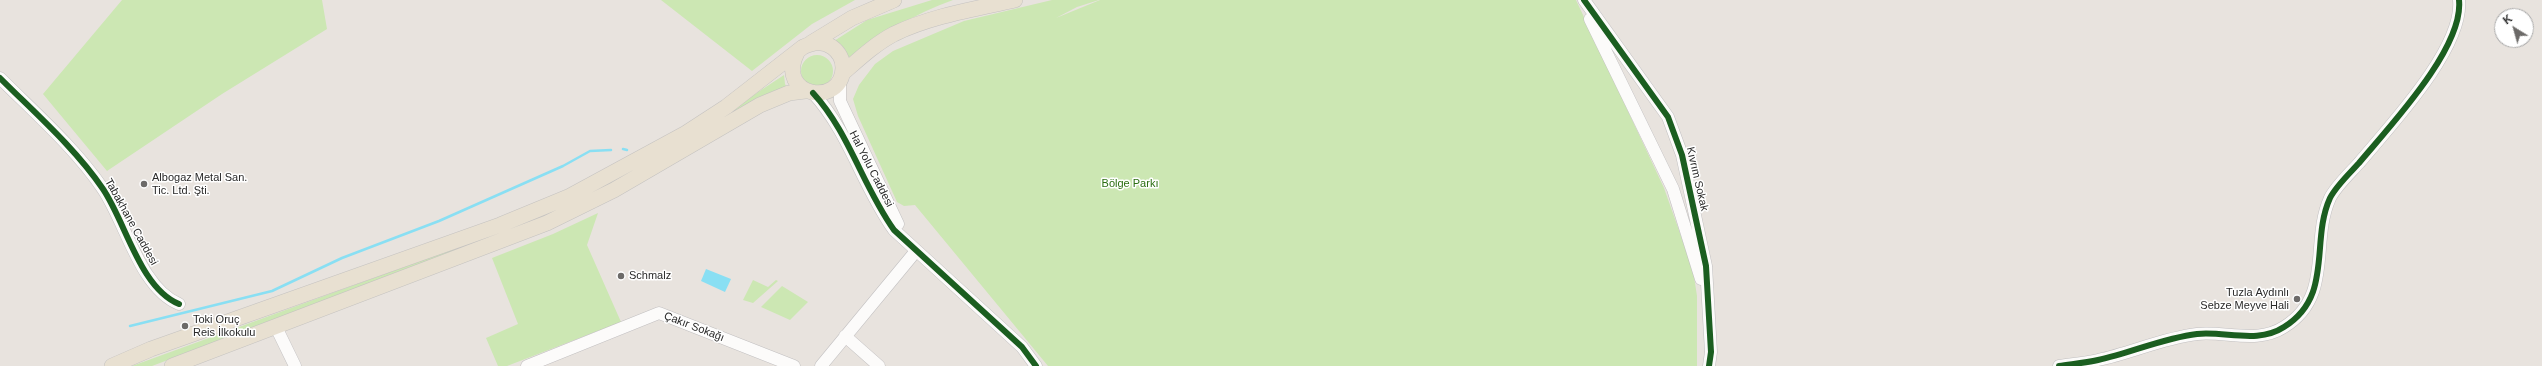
<!DOCTYPE html>
<html>
<head>
<meta charset="utf-8">
<style>
	body { margin:0 }
	#map { position:relative; width:2542px; height:366px; overflow:hidden; background:#e8e3de; font-family:Helvetica,sans-serif }
	canvas { display:block }
	.north { position:absolute; left:2494px; top:8px; width:40px; height:40px; box-sizing:border-box; background:#fff; border:1px solid #a9a9a9; border-radius:50%; rotate:323deg; font-size:11px; font-weight:700; line-height:16px; text-align:center; color:#292929 }
	.north::after { content:''; display:block; margin:auto; width:14px; height:18px; background:#6c6a68; clip-path:polygon(50% 0,100% 100%,50% 72%,0 100%) }
</style>
</head>
<body>
<div id="map">
<canvas width="2542" height="366"></canvas>
<div class="north">K</div>
</div>
<script>
const c = document.querySelector('canvas').getContext('2d');
c.lineJoin = 'round';
function fill(path, color) { c.fillStyle = color; c.fill(path, 'evenodd'); }
function stroke(path, color, width, dash) { c.strokeStyle = color; c.lineWidth = width; c.lineCap = dash ? 'butt' : 'round'; c.setLineDash(dash || []); c.stroke(path); }
function write(font, color, halo, rows, align = 'center') {
  c.font = font + ' Helvetica,sans-serif'; c.lineWidth = 3; c.setLineDash([]); c.textBaseline = 'middle'; c.strokeStyle = halo; c.fillStyle = color; for (const [text, x, y, turn = 0] of rows) {
    c.save(); c.translate(x, y); c.rotate((+turn || 0) * Math.PI / 180); c.textAlign = isNaN(turn) ? turn : align; if (halo) c.strokeText(text, 0, 0); c.fillText(text, 0, 0); c.restore();
  }
}
const green = new Path2D(`
	M 122,0 L 322,0 L 327,29 L 222,94 L 107,171 L 43,94 Z
	M 661,0 L 855,0 L 812,24 L 752,71 Z
	M 932,0 L 953,0 C 914,14 882,34 849,58 L 844,48 L 834,41 L 867,20 Z
	M 1052,0 L 1099,0 L 1077,7 L 1056,18 L 1100,0 L 1576,0 L 1664,188 L 1693,270 L 1697,296 L 1697,366 L 1048,366 L 915,205 L 904,206 L 897,202 L 858,116 L 853,99 L 859,85 L 875,64 L 893,51 L 964,21 Z
	M801 71a16 16 0 1 1 32 0a16 16 0 1 1-32 0Z
	M 784,75 L 785,84 L 789,92 L 673,148 Z
	M 629,172 L 630,175 L 539,220 L 152,366 L 132,366 L 538,218 Z
	M 598,213 L 587,245 L 621,322 L 507,366 L 498,366 L 486,338 L 518,324 L 492,258 L 553,234 Z
	M 753,280 L 768,287 L 776,280 L 778,281 L 753,303 L 743,300 Z
	M 782,286 L 808,302 L 790,320 L 761,307 Z`);
const water = new Path2D(`
	M 706,269 L 731,279 L 725,292 L 701,281 Z`);
const stream = new Path2D(`
	M 623,149 L 627,150
	M 130,326 L 272,291 L 342,258 L 439,221 L 563,166 L 590,151 L 611,150`);
const minor = new Path2D(`
	M 1584,0 L 1668,117 L 1682,155 L 1706,266 L 1711,352 L 1709,366
	M 1590,19 L 1673,189 L 1701,279
	M 0,78 C 35,113 75,148 103,189 C 126,223 140,288 179,304
	M 840,80 L 840,101 L 898,224
	M 813,93 C 849,132 863,187 894,230 L 1022,347 L 1036,366
	M 276,327 L 295,366
	M 845,336 L 879,366
	M 527,366 L 659,313 L 794,366
	M 821,366 L 916,251
	M 2059,366 C 2072,364 2085,363 2098,360 C 2131,353 2163,338 2197,334 C 2226,331 2258,344 2284,327 C 2334,296 2310,242 2330,198 C 2336,186 2350,173 2359,163 C 2389,127 2464,48 2459,0`);
const major = new Path2D(`
	M 811,43 L 852,18 L 894,0
	M 843,73 C 859,59 875,44 894,34 C 931,16 975,9 1015,0
	M 112,366 L 151,349 L 500,225 L 568,197 L 686,133 L 726,107 L 803,47 C 814,42 823,41 832,47 C 839,52 843,60 843,68 C 842,108 775,97 797,53
	M 172,366 L 547,223 L 614,190 L 760,105 L 789,93 L 805,91`);
const cycleway = new Path2D(`
	M 1584,0 L 1668,117 L 1682,155 L 1706,266 L 1711,352 L 1709,366
	M 0,78 C 35,113 75,148 103,189 C 126,223 140,288 179,304
	M 813,93 C 849,132 863,187 894,230 L 1022,347 L 1036,366
	M 2059,366 C 2072,364 2085,363 2098,360 C 2131,353 2163,338 2197,334 C 2226,331 2258,344 2284,327 C 2334,296 2310,242 2330,198 C 2336,186 2350,173 2359,163 C 2389,127 2464,48 2459,0`);
const markers = [
	[144,184,4,"#6c6a68"],
	[621,276,4,"#6c6a68"],
	[2297,299,4,"#6c6a68"],
	[185,326,4,"#6c6a68"]
];
const streetNames = [
	["Hal Yolu Caddesi",871,169,63],
	["Kıvrım Sokak",1697,179,77],
	["Tabakhane Caddesi",131,222,61],
	["Çakır Sokağı",694,327,21]
];
const poiNames = [
	["Albogaz Metal San.",152,178],
	["Tic. Ltd. Şti.",152,191],
	["Schmalz",629,276],
	["Tuzla Aydınlı",2289,293,"right"],
	["Sebze Meyve Hali",2289,306,"right"],
	["Toki Oruç",193,320],
	["Reis İlkokulu",193,333]
];
const parkNames = [
	["Bölge Parkı",1130,184]
];
fill(green, '#cce7b3');
fill(water, '#89dff3');
stroke(stream, '#89dff3', 2.5);
stroke(minor, '#c1bfc0', 13);
stroke(major, '#c4c2c0', 16);
stroke(minor, '#fcfbfa', 12);
stroke(major, '#e8e0d1', 15);
stroke(cycleway, '#1b5e20', 6);
for (const [x, y, r, color] of markers) { const dot = new Path2D(); dot.arc(x, y, r, 0, 2 * Math.PI); c.fillStyle = color; c.fill(dot); stroke(dot, '#fff', 1.5); }
write('11px', '#292929', '#fff', streetNames);
write('11px', '#292929', '#fff', poiNames, 'left');
write('11px', '#2b6e12', '#fff', parkNames);
</script>
</body>
</html>
